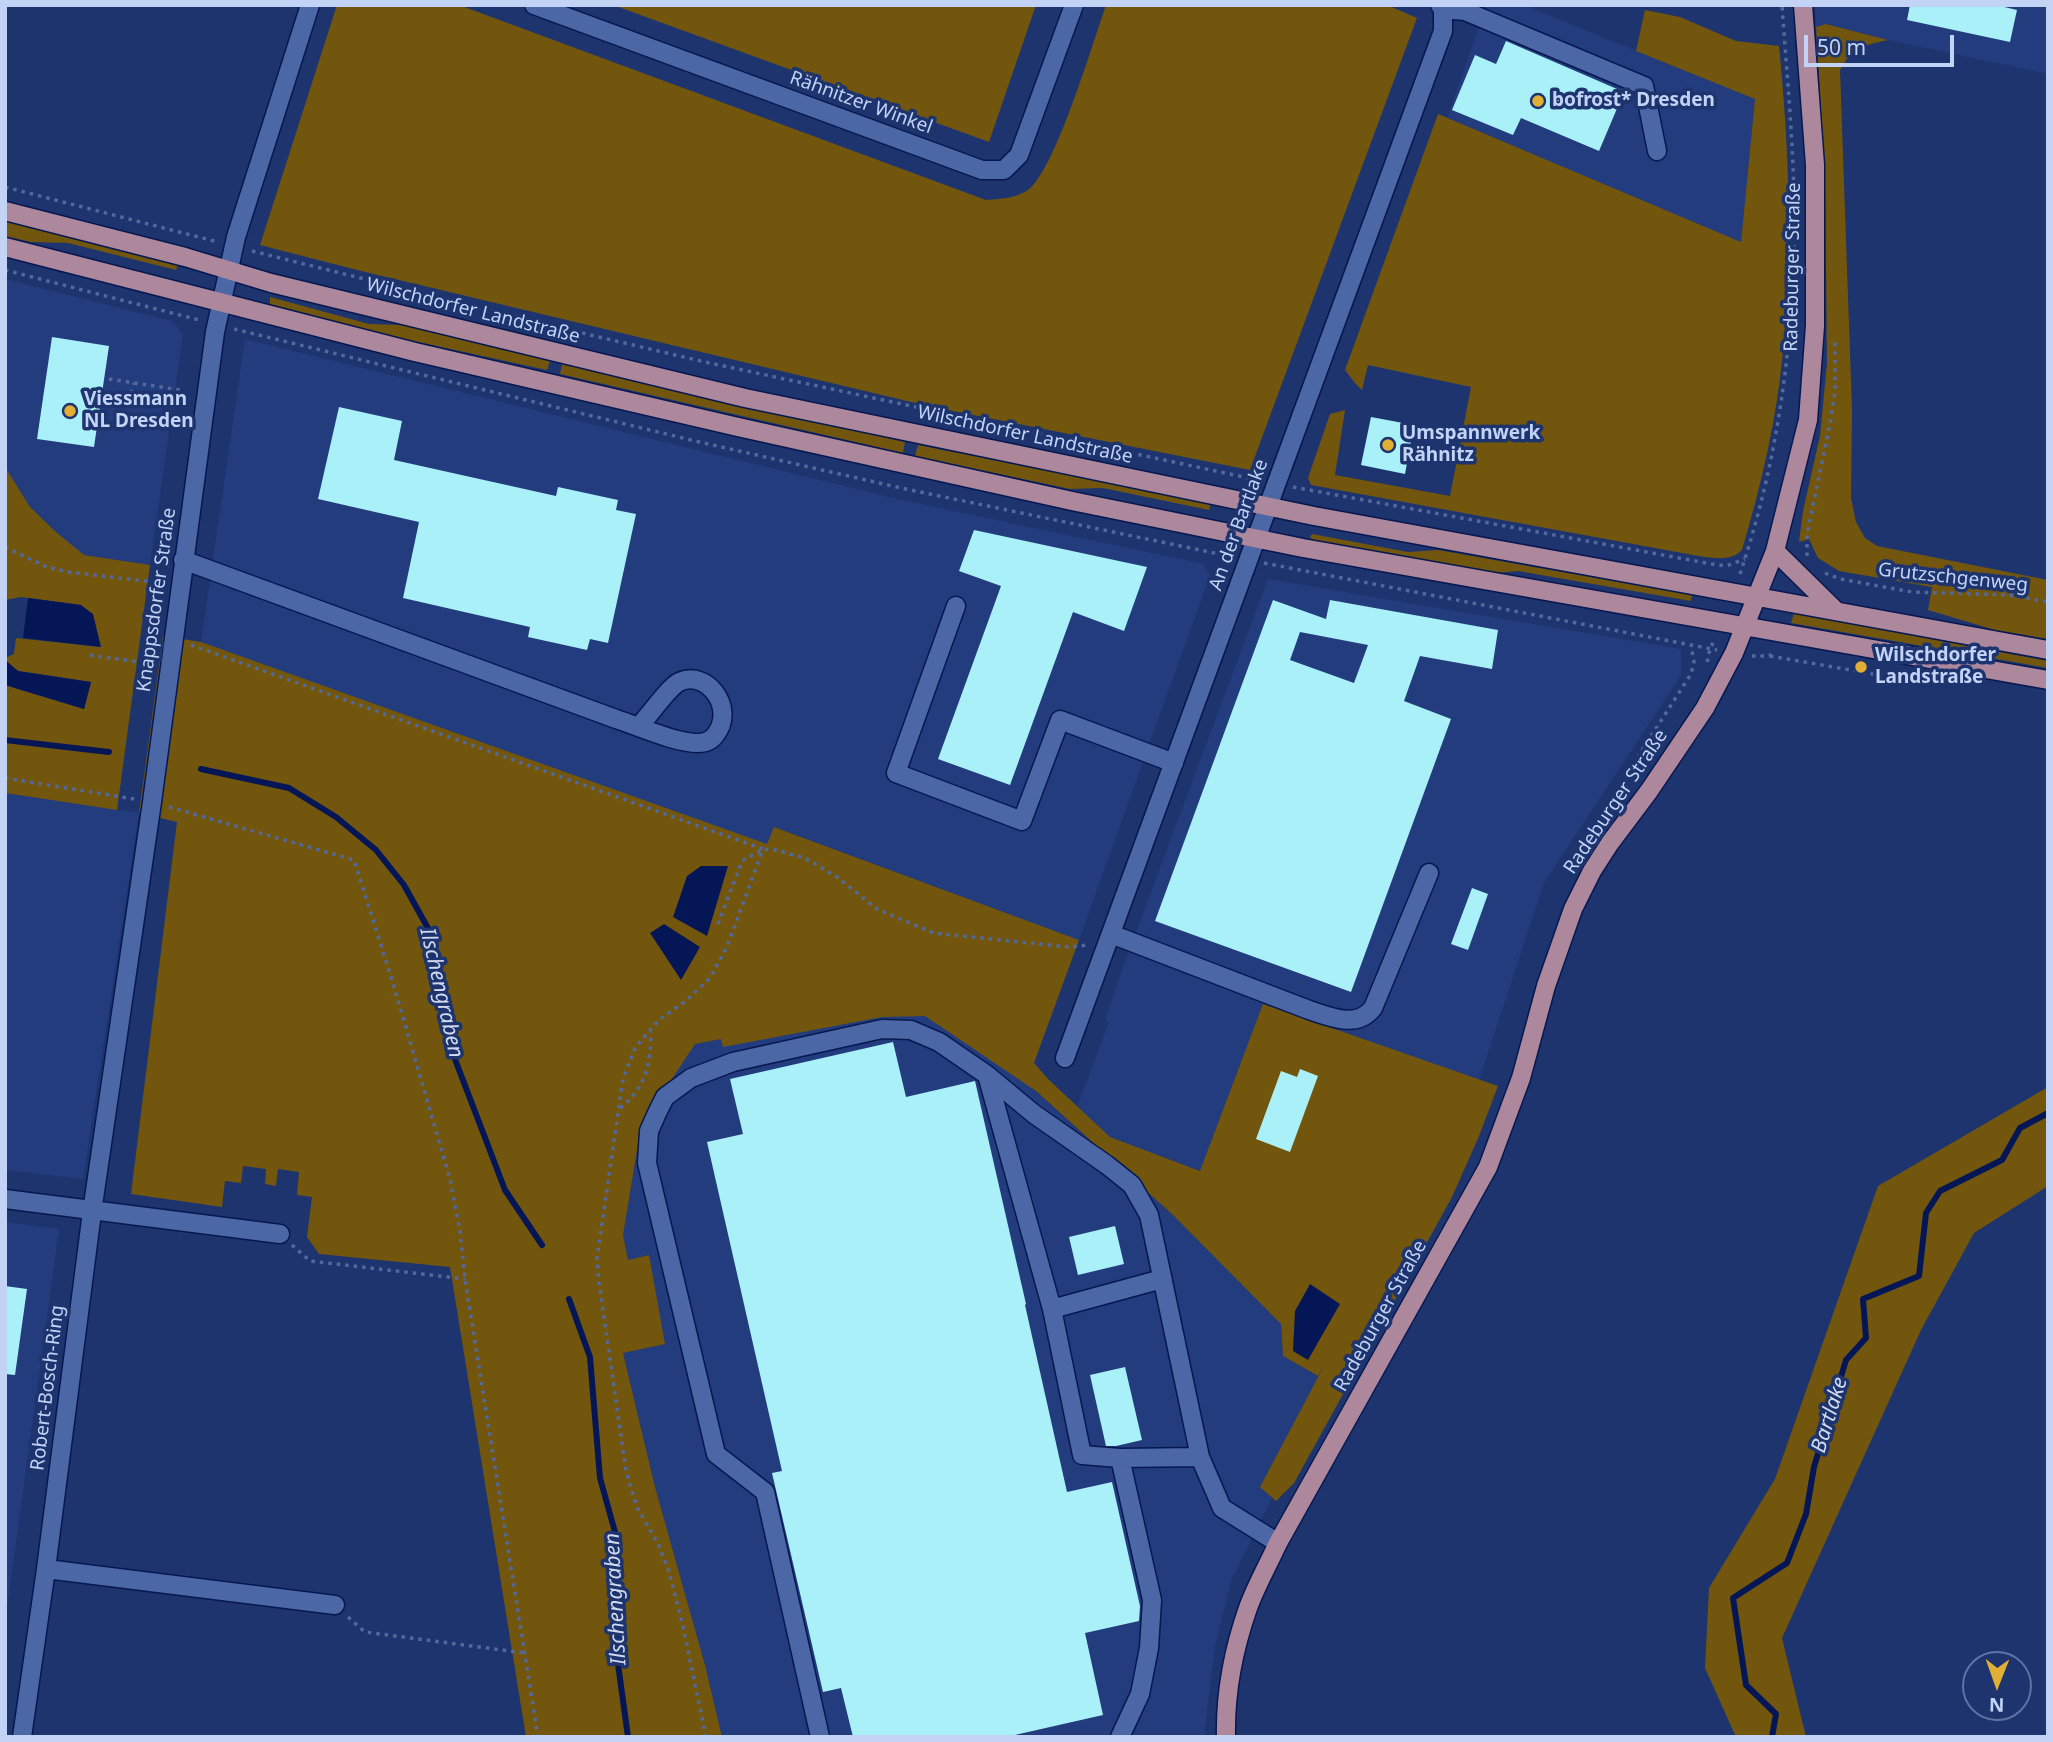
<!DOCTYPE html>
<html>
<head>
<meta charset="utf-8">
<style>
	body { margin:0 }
	#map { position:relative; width:2053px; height:1742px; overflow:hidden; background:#1d346e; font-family:"Noto Sans",sans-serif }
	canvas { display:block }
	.frame { position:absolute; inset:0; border:7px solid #c2d3f6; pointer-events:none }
	.north { position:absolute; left:1962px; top:1651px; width:70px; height:70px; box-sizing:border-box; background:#1d346e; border:2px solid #5f74a4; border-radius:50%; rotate:181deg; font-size:19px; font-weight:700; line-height:28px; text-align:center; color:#c2d3f6 }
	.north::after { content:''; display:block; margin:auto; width:24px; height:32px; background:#e1af34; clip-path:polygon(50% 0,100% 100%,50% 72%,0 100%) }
	.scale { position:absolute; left:1804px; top:35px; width:150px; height:32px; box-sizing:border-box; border:4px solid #c2d3f6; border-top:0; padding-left:9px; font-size:21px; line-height:24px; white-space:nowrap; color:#c2d3f6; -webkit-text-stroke:5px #1d346e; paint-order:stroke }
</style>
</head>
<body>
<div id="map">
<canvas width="2053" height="1742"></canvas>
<div class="frame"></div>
<div class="north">N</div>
<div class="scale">50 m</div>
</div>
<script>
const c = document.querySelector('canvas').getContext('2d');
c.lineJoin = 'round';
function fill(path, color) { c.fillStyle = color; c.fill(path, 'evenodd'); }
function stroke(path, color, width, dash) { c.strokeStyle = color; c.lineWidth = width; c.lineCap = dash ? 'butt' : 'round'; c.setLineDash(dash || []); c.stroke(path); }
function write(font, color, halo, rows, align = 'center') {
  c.font = font + ' "Noto Sans",sans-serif'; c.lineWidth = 7; c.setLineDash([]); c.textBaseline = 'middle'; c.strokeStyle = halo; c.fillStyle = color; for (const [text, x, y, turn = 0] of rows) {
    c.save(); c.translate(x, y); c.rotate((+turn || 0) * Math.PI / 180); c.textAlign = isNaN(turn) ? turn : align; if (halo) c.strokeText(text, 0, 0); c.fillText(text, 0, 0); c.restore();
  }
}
const built = new Path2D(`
	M 1487,5 L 1524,5 L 1755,99 L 1741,242 L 1447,118 Z
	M 1815,5 L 2048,5 L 2048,74 L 1888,40 L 1827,24 L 1816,27 Z
	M 5,279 L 172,321 L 183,334 L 150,565 L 84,555 L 56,532 L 30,507 L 9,476 L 5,467 Z
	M 245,339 L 893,498 L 1204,564 L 1210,575 L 1079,940 L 775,827 L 768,845 L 201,642 Z
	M 1268,579 L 1681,649 L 1681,675 L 1544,883 L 1479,1080 L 1264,1004 L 1201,1171 L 1110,1137 L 1077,1106 L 1109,1022 L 1105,1020 L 1127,956 Z
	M 5,793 L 139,813 L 83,1179 L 5,1170 Z
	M 929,996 L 1174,1216 L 1281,1324 L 1283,1356 L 1329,1383 L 1232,1579 L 1215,1646 L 1204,1737 L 722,1737 L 705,1665 L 655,1487 L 623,1353 L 665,1344 L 648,1255 L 627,1260 L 623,1235 L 641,1126 L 695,1044 Z
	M 5,1222 L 59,1229 L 5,1622 Z`);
const green = new Path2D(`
	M 337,5 L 459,5 L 986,200 C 1001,199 1016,198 1028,190 C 1055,171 1093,42 1106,5 L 1387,5 L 1417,18 L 1250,470 L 928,406 L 361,271 L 260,245 Z
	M 613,5 L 1036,5 L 989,142 Z
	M 1645,10 L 1680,17 L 1736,41 L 1779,46 C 1789,147 1793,251 1783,351 C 1777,419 1761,486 1742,550 C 1731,561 1719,558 1704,557 L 1311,485 L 1308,478 L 1330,414 L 1345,410 L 1335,475 L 1450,496 L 1471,387 L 1368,365 L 1362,390 L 1355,383 L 1345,370 L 1438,114 L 1741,242 L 1755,99 L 1636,51 Z
	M 1826,24 L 1888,40 C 1863,46 1853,46 1840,70 L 1852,410 L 1851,498 L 1856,522 L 1865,538 L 1877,546 L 2048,580 L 2048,639 L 1995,630 L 1928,610 L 1932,587 L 1839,571 L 1818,558 L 1809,539 L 1799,542 L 1803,511 L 1820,436 L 1827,363 L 1825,178 L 1816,27 Z
	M 5,220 L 178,264 L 176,270 L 68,243 L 31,242 L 5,236 Z
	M 270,297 L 369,324 L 403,325 L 419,328 L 550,361 L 547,370 L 395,337 L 270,304 Z
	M 562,364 L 905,442 L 903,453 L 560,374 Z
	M 918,445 L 1211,503 L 1209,510 L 1103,488 L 1070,489 L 915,456 Z
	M 5,467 L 30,507 L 56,532 L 84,555 L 150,565 L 117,810 L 5,793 L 5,685 L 84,709 L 91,682 L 18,671 L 5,660 L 5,658 L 14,654 L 16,638 L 101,647 L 81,605 L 21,597 L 5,600 Z
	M 1312,534 L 1408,552 L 1438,550 L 1692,595 L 1691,601 L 1518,571 L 1496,573 L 1474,570 L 1313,540 L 1310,537 Z
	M 1794,613 L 2048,661 L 2048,668 L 1791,623 Z
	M 163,636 L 201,642 L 767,844 L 774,827 L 1079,940 L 1034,1063 L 1048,1079 L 1110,1137 L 1200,1171 L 1263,1004 L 1498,1086 L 1479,1136 L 1452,1197 L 1294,1483 L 1276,1501 L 1260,1487 L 1324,1366 L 1318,1376 L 1283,1356 L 1281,1324 L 1174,1216 L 1036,1091 L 925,1016 L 882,1017 L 723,1047 L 721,1039 L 695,1044 L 641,1126 L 623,1235 L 628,1260 L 649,1255 L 665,1344 L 623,1353 L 655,1487 L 705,1665 L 722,1737 L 526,1737 L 450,1267 L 319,1254 L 307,1237 L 312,1197 L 297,1195 L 299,1172 L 278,1169 L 276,1186 L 265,1184 L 266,1169 L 243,1166 L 241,1183 L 225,1181 L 222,1207 L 131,1194 L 177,822 L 139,813 Z
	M 2048,1087 L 2048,1186 L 1974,1233 L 1921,1330 L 1782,1638 L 1806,1737 L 1736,1737 L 1705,1668 L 1709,1588 L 1775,1479 L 1878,1186 Z`);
const water = new Path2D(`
	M 28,598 L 81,605 L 93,614 L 101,647 L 23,638 Z
	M 5,660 L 18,671 L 91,682 L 84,709 L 5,685 Z
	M 701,866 L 728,866 L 707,936 L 673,917 L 687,876 Z
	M 664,924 L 700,947 L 681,980 L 650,933 Z
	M 1310,1284 L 1340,1304 L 1308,1360 L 1293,1351 L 1295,1311 Z`);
const stream = new Path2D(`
	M 5,740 L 109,752
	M 201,769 L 289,788 L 336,817 L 376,850 L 404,885 L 429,930 L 437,984 L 453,1054 L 505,1190 L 542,1245
	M 569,1299 L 590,1357 L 600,1478 L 615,1532 L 618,1664 L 628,1737
	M 1772,1737 L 1776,1714 L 1746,1685 L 1733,1598 L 1787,1563 L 1806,1514 L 1814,1467 L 1846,1360 L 1866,1338 L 1863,1299 L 1919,1276 L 1926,1213 L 1940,1191 L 2002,1160 L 2020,1128 L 2048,1113`);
const building = new Path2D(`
	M 1910,5 L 1996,5 L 2017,10 L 2010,42 L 1907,20 Z
	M 1506,41 L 1624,92 L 1599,151 L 1521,118 L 1513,135 L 1452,110 L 1475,55 L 1496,64 Z
	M 52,337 L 109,346 L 94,447 L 37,439 Z
	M 339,407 L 402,421 L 394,460 L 556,496 L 558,487 L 618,500 L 616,510 L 636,514 L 608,643 L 590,639 L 587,650 L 528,637 L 530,627 L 403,598 L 419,522 L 318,499 Z
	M 1371,417 L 1414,425 L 1405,474 L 1361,465 Z
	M 974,530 L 1147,567 L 1124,631 L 1073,612 L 1010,785 L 938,759 L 1001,586 L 959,571 Z
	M 1273,600 L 1326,619 L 1330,600 L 1498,630 L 1492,669 L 1420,656 L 1404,701 L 1451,719 L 1351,992 L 1155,921 ZM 1300,632 L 1368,645 L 1354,683 L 1290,660 Z
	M 1472,888 L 1488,894 L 1468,950 L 1451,944 Z
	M 893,1042 L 906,1097 L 975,1081 L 1026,1304 L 1025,1305 L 1067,1492 L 1112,1482 L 1140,1606 L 1139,1621 L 1085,1633 L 1103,1715 L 1006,1737 L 853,1737 L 841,1688 L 823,1692 L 772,1473 L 782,1471 L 707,1142 L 743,1134 L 730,1079 Z
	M 1300,1069 L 1318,1076 L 1290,1152 L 1256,1139 L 1281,1071 L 1297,1077 Z
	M 1115,1226 L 1124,1264 L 1078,1275 L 1069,1237 Z
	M 5,1286 L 27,1289 L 15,1375 L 5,1374 Z
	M 1125,1367 L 1142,1440 L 1116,1446 L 1106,1446 L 1090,1375 Z`);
const path = new Path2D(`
	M 5,187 L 218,242
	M 252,251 L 565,329 L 705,362 L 1258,480
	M 5,270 L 199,320
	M 234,329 L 691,440 L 901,488 L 1229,556
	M 109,379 L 180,390
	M 131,393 L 134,383
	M 1293,487 L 1712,564 L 1726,566 L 1745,559
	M 5,547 L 47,567 L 68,572 L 162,583
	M 1807,556 L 1807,534 L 1830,424 L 1835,392 L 1835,339
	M 1264,563 L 1717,650
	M 1825,573 L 1840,579 L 1912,592 L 2009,595 L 2048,602
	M 1740,574 C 1778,460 1793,348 1794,229 C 1795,154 1787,79 1782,5
	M 191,645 L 763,849 L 727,947 L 710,978 L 687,1000 L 659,1020 L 635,1048 L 623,1079 L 597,1258 L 599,1282 L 626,1471 L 637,1507 L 658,1544 L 668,1568 L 682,1622 L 706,1737
	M 90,655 L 153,664
	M 1752,656 L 1770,656 L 1772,650
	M 1770,656 L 1879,675
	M 1708,662 L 1707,658 L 1714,640
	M 1649,761 L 1639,755 L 1691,674 L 1694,662 L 1691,646
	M 5,778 L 134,799
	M 169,807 L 354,860 L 393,983 L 450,1179 L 460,1231 L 465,1279 L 538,1737
	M 718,924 L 742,861 L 763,849 L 775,850 L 805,858 L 837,877 L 877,909 L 934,933 L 1069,947 L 1088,945
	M 620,1108 C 646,1088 651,1063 651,1032
	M 292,1245 L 310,1261 L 465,1279
	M 348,1617 L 365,1632 L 525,1653`);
const minor = new Path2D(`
	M 534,5 L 982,170 L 1004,170 L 1019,155 L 1074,5
	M 1443,9 L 1465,11 L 1644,86 L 1657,151
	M 183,560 L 616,719 C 638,726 675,743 698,743 C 706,743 712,740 716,734 C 736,707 706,669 679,682 C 669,687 648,717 639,726
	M 956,606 L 896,773 L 1022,821 L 1060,720 L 1174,763
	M 1111,934 L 1309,1010 C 1330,1017 1357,1029 1373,1008 L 1429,873
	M 1065,1058 L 1443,31 L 1443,9 L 1440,5
	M 987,1075 L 1052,1309 L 1082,1455 L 1120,1458 L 1200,1457
	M 5,1199 L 280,1234
	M 1052,1309 L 1162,1279
	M 46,1569 L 335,1605
	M 22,1737 L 46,1569 L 92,1212 L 152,802 L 215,332 L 236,237 L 310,5
	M 820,1737 L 765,1492 L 716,1454 L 647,1163 L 649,1131 L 657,1113 L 665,1097 L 691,1078 L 733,1062 L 882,1029 L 911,1030 L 939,1042 L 987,1075 L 1034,1114 L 1107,1165 L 1132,1185 L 1149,1215 L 1200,1457 L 1222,1508 L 1278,1543
	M 1120,1737 L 1140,1694 L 1149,1648 L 1152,1600 L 1120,1458`);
const major = new Path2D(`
	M 5,211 L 185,257 L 271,283 L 745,398 L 1314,516 L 2048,650
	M 5,247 L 415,352 L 738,427 L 1072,501 L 1303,548 L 2048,680
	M 1775,551 L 1836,611
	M 1226,1737 C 1225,1694 1234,1648 1248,1608 C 1256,1586 1268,1565 1278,1543 L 1488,1167 L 1521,1078 L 1546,986 L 1573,909 L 1592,871 L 1610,843 L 1649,791 L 1705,708 L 1734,653 L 1775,551 L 1808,420 L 1815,326 L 1815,165 L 1803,5`);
const markers = [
	[1538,101,7,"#e1af34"],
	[70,411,7,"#e1af34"],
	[1388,445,7,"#e1af34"],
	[1861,667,7,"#e1af34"]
];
const poiNames = [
	["bofrost* Dresden",1552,101],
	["Viessmann",84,400],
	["NL Dresden",84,422],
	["Umspannwerk",1402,434],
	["Rähnitz",1402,456],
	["Wilschdorfer",1875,656],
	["Landstraße",1875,678]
];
const streetNames = [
	["Rähnitzer Winkel",861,103,20],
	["Radeburger Straße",1793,267,-89],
	["Wilschdorfer Landstraße",473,311,14],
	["Wilschdorfer Landstraße",1025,435,12],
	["An der Bartlake",1239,525,-70],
	["Grutzschgenweg",1953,578,6],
	["Knappsdorfer Straße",157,600,-82],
	["Radeburger Straße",1616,802,-56],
	["Radeburger Straße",1381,1316,-61],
	["Robert-Bosch-Ring",48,1388,-83]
];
const waterNames = [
	["Ilschengraben",441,993,77],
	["Bartlake",1830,1415,-73],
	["Ilschengraben",616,1599,-93]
];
fill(built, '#233c7d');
fill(green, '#72560e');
fill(water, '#051657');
stroke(stream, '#051657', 6);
fill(building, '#a9f0f8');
stroke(minor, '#071850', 21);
stroke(major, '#071850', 21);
stroke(path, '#53689b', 3.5, [3.5, 5]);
stroke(minor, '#4c67a5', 18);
stroke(major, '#ad889d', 18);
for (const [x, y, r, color] of markers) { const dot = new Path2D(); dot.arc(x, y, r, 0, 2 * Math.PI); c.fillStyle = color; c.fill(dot); stroke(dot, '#1d346e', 2.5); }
write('bold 19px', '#c2d3f6', '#1d346e', poiNames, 'left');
write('19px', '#c2d3f6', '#1d346e', streetNames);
write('italic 21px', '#d0d9ee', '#1d346e', waterNames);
</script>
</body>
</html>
